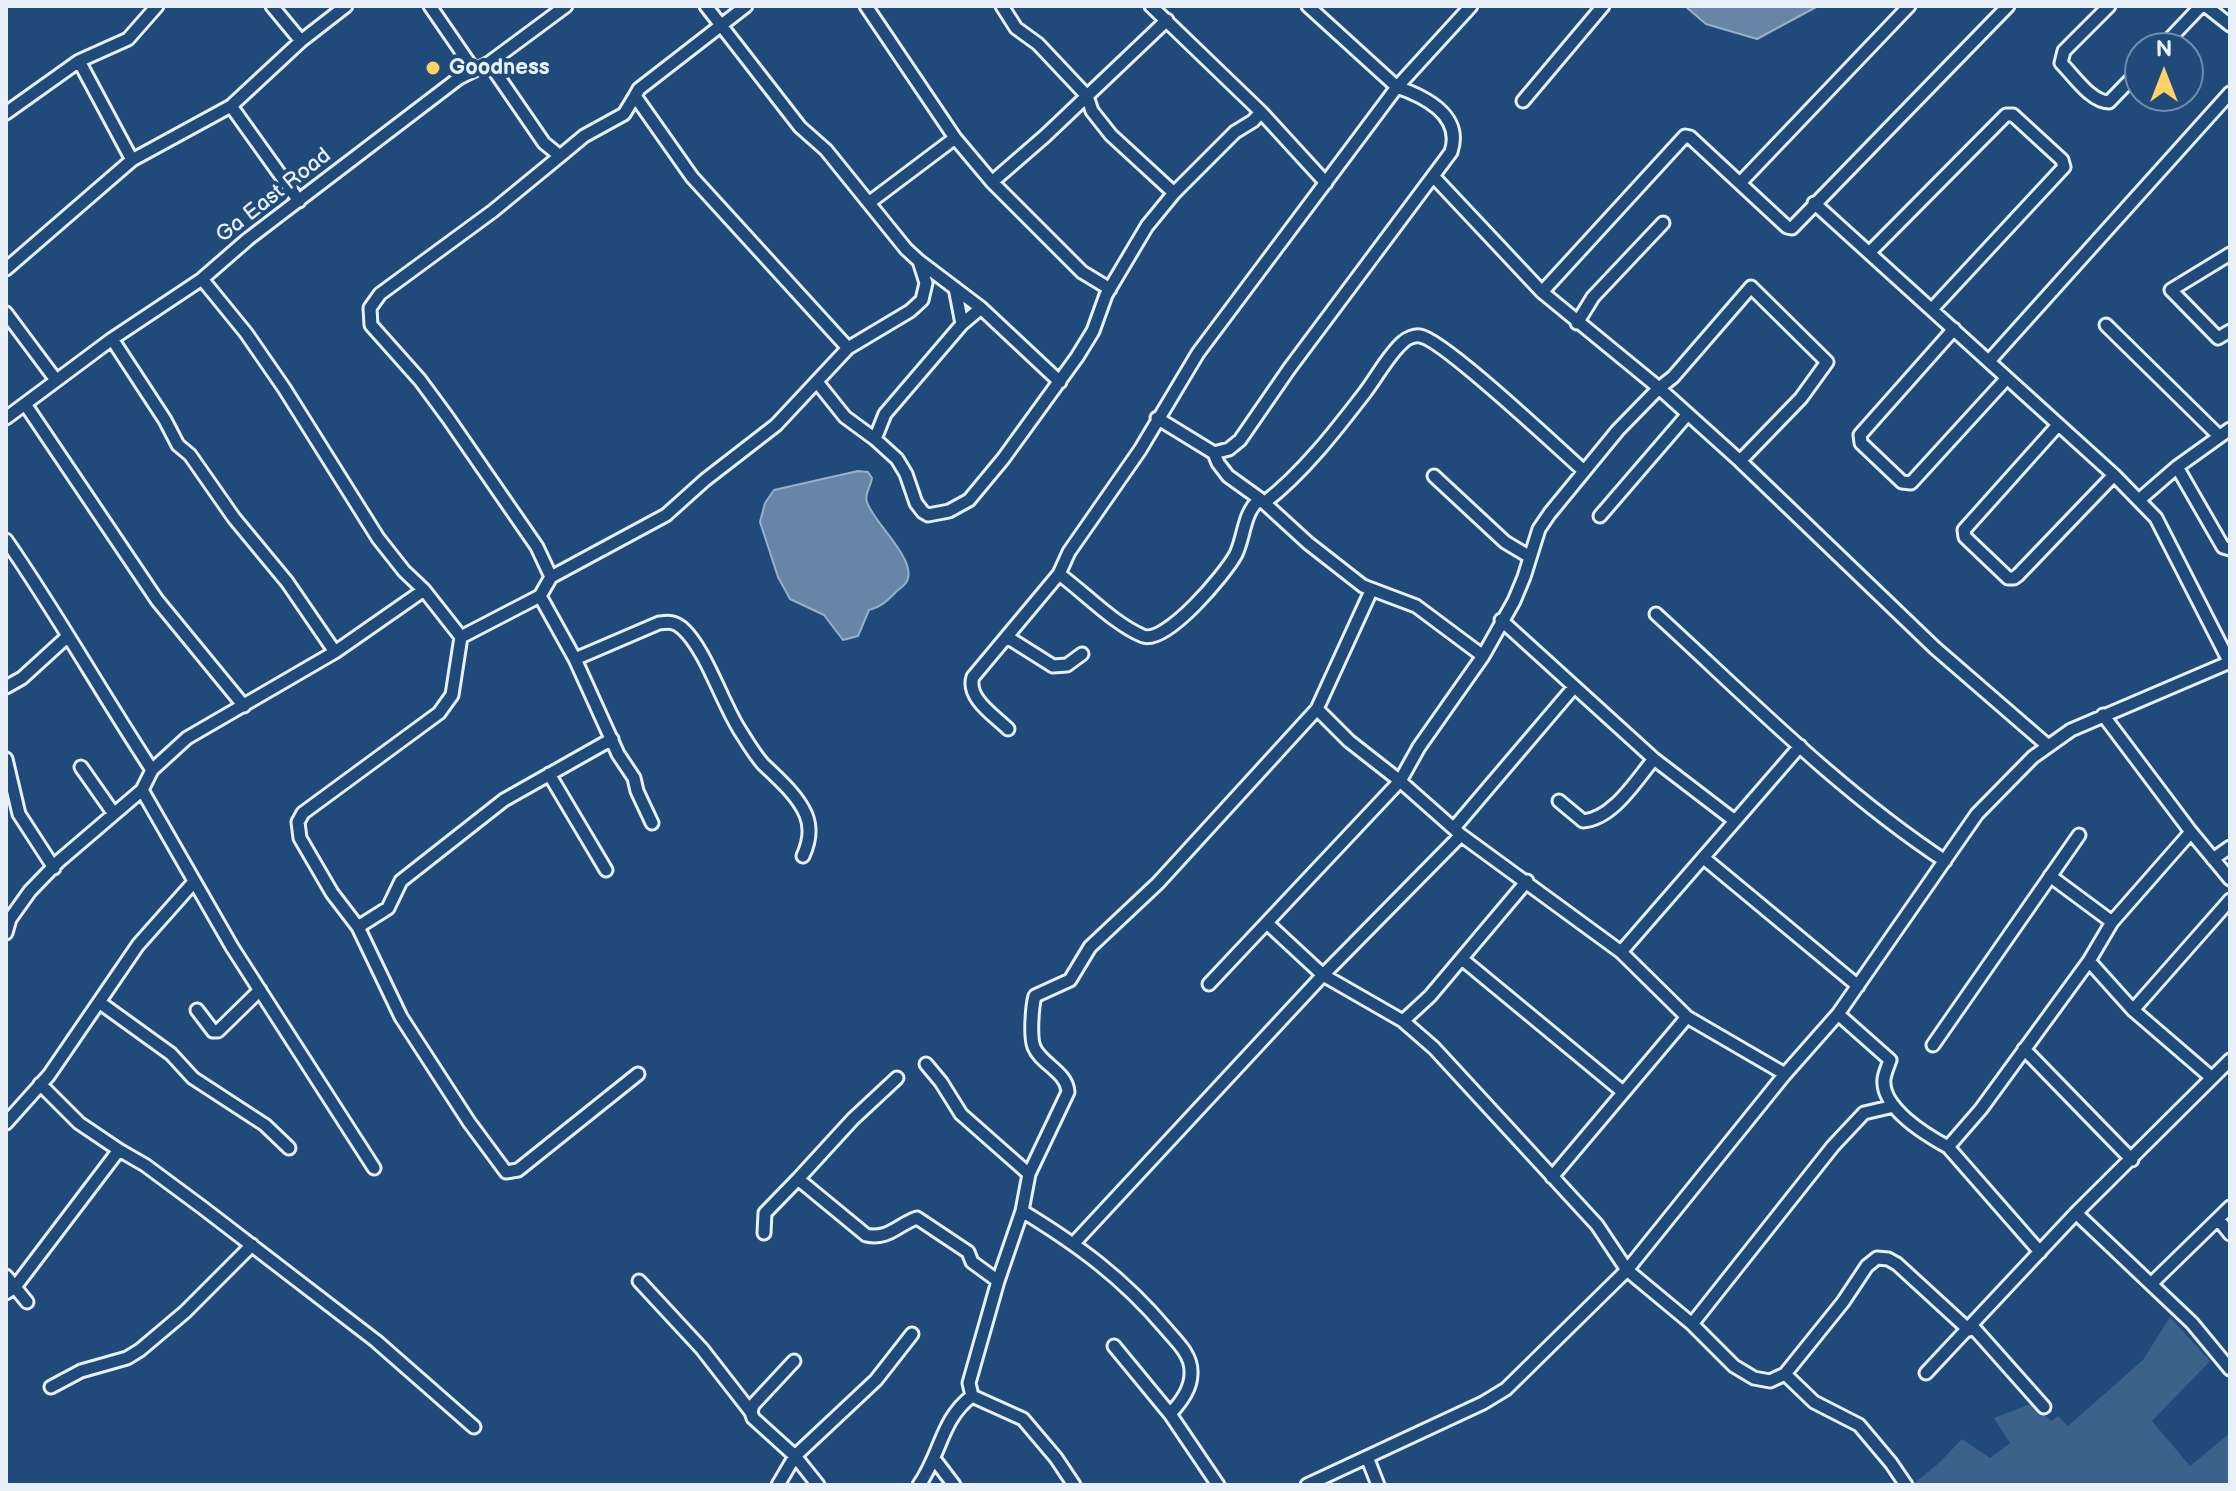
<!DOCTYPE html>
<html>
<head>
<meta charset="utf-8">
<style>
	body { margin:0 }
	#map { position:relative; width:2236px; height:1491px; overflow:hidden; background:#1f4a7a; font-family:"Balsamiq Sans",sans-serif }
	canvas { display:block }
	.frame { position:absolute; inset:0; border:8px solid #e8f1f8; pointer-events:none }
	.north { position:absolute; left:2124px; top:32px; width:80px; height:80px; box-sizing:border-box; background:#1f4a7a; border:2px solid #6f8dac; border-radius:50%; rotate:0deg; font-size:22px; font-weight:700; line-height:32px; text-align:center; color:#e8f1f8 }
	.north::after { content:''; display:block; margin:auto; width:28px; height:36px; background:#ffd166; clip-path:polygon(50% 0,100% 100%,50% 72%,0 100%) }
</style>
</head>
<body>
<div id="map">
<canvas width="2236" height="1491"></canvas>
<div class="frame"></div>
<div class="north">N</div>
</div>
<script>
const ctx = document.querySelector('canvas').getContext('2d');
ctx.lineJoin = 'round';
function fill(path, color) { ctx.fillStyle = color; ctx.fill(path, 'evenodd'); }
function stroke(path, color, width, dash) { ctx.strokeStyle = color; ctx.lineWidth = width; ctx.lineCap = dash ? 'butt' : 'round'; ctx.setLineDash(dash || []); ctx.stroke(path); }
function drawText(font, color, halo, rows, align = 'center') {
  ctx.font = font + ' "Balsamiq Sans",sans-serif'; ctx.lineWidth = 8; ctx.setLineDash([]); ctx.textBaseline = 'middle'; ctx.strokeStyle = halo; ctx.fillStyle = color; for (const [text, x, y, turn = 0] of rows) {
    ctx.save(); ctx.translate(x, y); ctx.rotate((+turn || 0) * Math.PI / 180); ctx.textAlign = isNaN(turn) ? turn : align; if (halo) ctx.strokeText(text, 0, 0); ctx.fillText(text, 0, 0); ctx.restore();
  }
}
fill(new Path2D(`
	M2170,1317L2210,1361L2152,1421L2190,1466L2230,1433V1485H1912L1939,1463L1962,1439L1990,1458L2010,1443L1994,1418L2033,1403L2051,1421L2058,1416L2068,1426L2143,1360Z`), '#3c628c');
const water = new Path2D(`
	M1685,6H1818L1757,39L1706,24Z
	M858,471L868,472L872,478C871,487 864,493 867,502C873,523 922,563 905,584C902,588 898,589 895,593C887,601 881,607 869,610L858,636L843,640L824,615L790,599L778,577L760,522L765,503L774,490Z`);
fill(water, '#6685a7');
stroke(water, '#9ab0c7', 2);
const minor = new Path2D(`
	M272,6L301,41
	M430,6L474,70
	M706,6L800,127L826,150L906,249L919,261L981,308L1060,382
	M866,6L955,138L992,182L1082,272L1110,289
	M1002,6L1016,28L1038,44L1087,96L1092,111L1111,135L1174,193
	M1151,6L1261,112L1326,183
	M2109,6L2064,51L2061,63C2074,76 2091,102 2109,102L2140,70
	M2206,6L2230,25
	M2161,48L2201,6
	M79,61L132,160L231,106L299,201
	M489,63L544,143L560,156L584,136L624,114L635,96L692,177L848,348
	M635,96L639,89L746,6
	M1523,101L1603,6
	M231,106L301,41L346,6
	M6,113L79,61L128,39L157,6
	M1433,176L1542,292L1659,388L1740,461L1935,648L2047,745
	M992,182L1045,136L1167,20
	M1740,183L1909,6
	M870,202L955,138
	M1814,203L2114,475L2156,518L2230,663
	M1870,252L2006,115H2013L2062,160L2064,167L1933,308
	M2230,254L2171,290L2218,338L2230,331
	M6,269L132,160
	M202,279L246,333L284,388L378,538L404,571L424,590L461,637L540,596L551,577L666,515L705,480L776,425L848,348L910,311L922,300L926,283L919,261
	M955,288L962,324
	M1542,292L1685,136L1690,137L1787,227L1792,228L2008,6
	M6,313L56,380
	M1577,323L1593,297L1663,223
	M2106,325L2219,436
	M1954,329L1860,435L1861,443L1902,482L1911,483L2007,378
	M112,339L165,420L178,445L190,455L234,518L287,582L335,652
	M1989,361L2230,93
	M817,382L845,417L875,439L897,459L906,474L916,503L923,512L928,515L949,511L969,500L1003,459L1077,357L1093,331L1106,295L1147,226L1174,193L1235,132L1253,121L1261,112
	M25,404L157,600L244,706
	M6,418L112,339L202,279L248,239L459,78L489,63L566,6
	M1157,418L1214,453L1218,463L1228,476L1260,499L1308,543L1363,586L1416,606L1483,656
	M2058,425L1964,530L1965,537L2008,578H2014L2018,575L2114,475
	M875,439L885,414L962,324L981,308
	M1214,453L1229,449L1240,440L1289,369L1451,152C1463,116 1426,97 1397,87L1471,6
	M2177,467L2223,547L2230,549
	M1434,476L1505,542L1530,557
	M2139,500L2177,467L2230,429
	M1264,503C1303,473 1336,430 1366,391C1378,375 1389,354 1403,342C1407,338 1415,335 1420,336C1443,339 1559,449 1584,471
	M1600,516L1687,415
	M6,540C58,615 102,694 152,770
	M1059,574C1085,593 1114,624 1143,636C1166,645 1226,573 1236,554C1245,535 1243,513 1260,499
	M551,577L537,547L448,418L420,380L371,325L370,308L380,294L493,211L560,156
	M1371,591L1317,709L1349,741L1400,781L1461,835L1621,952L1687,1017L1785,1074
	M540,596L575,659L618,754L634,778L637,791L652,823
	M1656,614C1749,699 1839,791 1945,861
	M1501,620L1654,759L1735,821L1621,952
	M461,637L452,695L439,713L303,813L298,822L300,838L332,893L358,927L401,1017L469,1122L506,1172L518,1170L638,1074
	M1007,637L1053,666L1067,665L1082,654
	M575,659L659,623C668,622 674,621 682,628C705,648 721,700 739,729C746,740 754,754 763,764C778,778 798,796 806,815C812,830 809,843 803,856
	M6,687L22,678L68,636
	M2103,715L2191,832L2230,879
	M1008,729C995,716 966,698 973,677L1059,574L1069,552L1140,450L1198,353L1397,87L1308,6
	M6,759L19,814L54,868
	M81,767L114,814
	M549,774L606,870
	M142,790L232,947L374,1168
	M1559,801L1583,821C1613,819 1636,780 1654,759
	M1735,821L1800,746
	M1454,828L1574,687
	M1705,859L1858,986
	M2213,859L2230,847
	M2050,876L2112,922
	M1268,924L1323,975L1403,1021L1434,1048L1597,1225L1627,1270L1692,1324L1734,1366L1754,1378L1770,1381L1785,1374L1814,1402L1859,1425L1891,1463L1906,1485
	M358,927L388,908L401,881L504,800L612,739
	M6,933L10,919L30,891L59,861L142,790L152,770L187,738L335,652L424,590
	M1462,959L1623,1092
	M2089,961L2133,1010L2212,1078
	M1209,984L1400,781L1419,747L1483,656L1514,601L1524,577L1539,529L1550,513L1618,430L1659,388L1673,377L1751,287L1827,362L1801,398L1740,461
	M99,1002L171,1054L193,1078L265,1125L289,1148
	M197,1010L213,1031H218L260,990
	M2133,1010L2230,900
	M1838,1014L1890,1060C1888,1066 1885,1072 1884,1079C1881,1108 1926,1135 1948,1147
	M1403,1021L1430,996L1527,881
	M1933,1045L2079,835
	M2024,1049L2132,1160
	M926,1064L941,1082L961,1114L1029,1174
	M6,1123L49,1075L138,945L193,883
	M119,1150L145,1165L203,1208L376,1341L474,1427
	M1552,1177L1687,1017
	M798,1179L853,1119L897,1078
	M1022,1211C1078,1245 1123,1278 1166,1329C1176,1341 1191,1354 1191,1371C1192,1388 1181,1402 1170,1414
	M2076,1213L2192,1323L2230,1369
	M2218,1219L2230,1234
	M764,1233L765,1213L798,1179L866,1235C888,1240 897,1225 917,1218L968,1252L972,1262L998,1281
	M1074,1243L1323,975L1461,835
	M2040,1252L1948,1147L1981,1109L2089,961L2112,922L2191,832
	M6,1276L27,1302
	M639,1281L702,1349L751,1412L753,1418L795,1456L818,1485
	M2152,1283L2230,1207
	M6,1293L15,1287L119,1150L79,1123L40,1084
	M1692,1324L1833,1146L1864,1113L1894,1106
	M1972,1326L2044,1407
	M1114,1346L1170,1414L1218,1485
	M1926,1373L2076,1213L2230,1060
	M1785,1374L1843,1302L1867,1266L1877,1258L1888,1259L1897,1264L1969,1330
	M51,1387L81,1371L127,1358L140,1350L185,1312L252,1245
	M751,1412L753,1405L794,1361
	M1367,1457L1378,1485
	M935,1460L954,1485
	M778,1485L795,1456L876,1380L912,1334
	M919,1485C941,1454 941,1419 972,1396
	M1074,1485L1056,1458L1023,1419L972,1396L969,1383L998,1281L1022,1211L1029,1174L1068,1092C1067,1072 1041,1064 1034,1047C1030,1037 1032,1007 1035,996L1070,980L1090,947L1158,883L1317,709
	M1307,1485L1483,1403L1506,1389L1627,1270L1785,1074L1838,1014L1977,814L2033,757L2071,730L2230,662`);
stroke(minor, '#e8f1f8', 17);
stroke(minor, '#1f4a7a', 11);
for (const [x, y, r, color] of [
	[433,68,8,"#ffd166"]
]) { const dot = new Path2D(); dot.arc(x, y, r, 0, 2 * Math.PI); ctx.fillStyle = color; ctx.fill(dot); stroke(dot, '#1f4a7a', 3); }
drawText('bold 22px', '#e8f1f8', '#1f4a7a', [
	["Goodness",449,68]
], 'left');
drawText('22px', '#e8f1f8', '#1f4a7a', [
	["Ga East Road",274,196,-38]
]);
</script>
</body>
</html>
